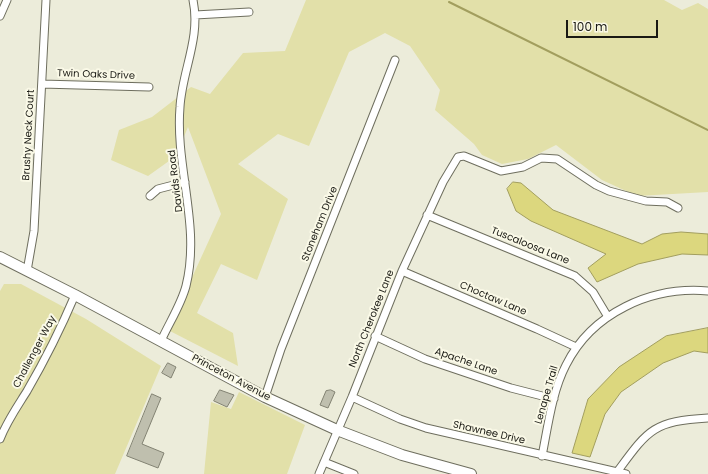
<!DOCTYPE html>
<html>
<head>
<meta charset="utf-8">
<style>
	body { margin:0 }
	#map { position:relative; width:708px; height:474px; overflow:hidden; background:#ececda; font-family:Poppins,sans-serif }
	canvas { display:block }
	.scale { position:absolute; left:566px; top:20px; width:92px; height:18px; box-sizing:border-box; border:2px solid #191913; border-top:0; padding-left:5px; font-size:12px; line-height:14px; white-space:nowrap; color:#191913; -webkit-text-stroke:3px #faf9e7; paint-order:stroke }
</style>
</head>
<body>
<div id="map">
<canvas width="708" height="474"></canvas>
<div class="scale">100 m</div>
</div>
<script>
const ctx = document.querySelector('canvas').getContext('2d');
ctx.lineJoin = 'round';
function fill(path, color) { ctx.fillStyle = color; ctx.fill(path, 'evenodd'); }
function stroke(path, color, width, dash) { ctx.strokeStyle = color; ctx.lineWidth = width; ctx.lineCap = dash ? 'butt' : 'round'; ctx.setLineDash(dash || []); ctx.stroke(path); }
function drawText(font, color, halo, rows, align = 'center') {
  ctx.font = font + ' Poppins,sans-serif'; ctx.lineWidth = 4; ctx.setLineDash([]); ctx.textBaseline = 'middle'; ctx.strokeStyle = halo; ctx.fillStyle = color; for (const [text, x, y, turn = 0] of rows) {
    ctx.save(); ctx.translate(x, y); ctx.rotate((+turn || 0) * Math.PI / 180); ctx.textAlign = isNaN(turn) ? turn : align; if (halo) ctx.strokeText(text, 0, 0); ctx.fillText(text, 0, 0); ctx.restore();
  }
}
fill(new Path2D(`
	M306,0H664L682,10L698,3L708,9V192L637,196L602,180L556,145L528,159L502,164L482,155L474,144L435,110L440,90L410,46L385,33L349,52L309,146L278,134L238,164L288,199L257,280L221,264L197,313L233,333L238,366L168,330L221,214L188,127L176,156L148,176L111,160L119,130L152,117L191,87L210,94L243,53L285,51Z
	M4,284H21L86,319L161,366L115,474H0V291Z
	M239,392L305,425L287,474H204L211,402L231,409Z`), '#e2e0a9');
const water = new Path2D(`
	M513,182L521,183L553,210L642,244L662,234L681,232L708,234V255L682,254L638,264L597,282L588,268L606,254L531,221L516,211L507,189Z
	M708,328V353L694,351L663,363L621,392L605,414L590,457L572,453L588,399L619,367L666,336Z`);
fill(water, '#dcd77e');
stroke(water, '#a29e5e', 1);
stroke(new Path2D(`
	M449,2L708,130`), '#a29e5e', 2);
const building = new Path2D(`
	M168,363L176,367L171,378L162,373Z
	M220,390L234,395L227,407L214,401Z
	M331,390L335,392L328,408L320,405L326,391Z
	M152,394L161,398L142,444L164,453L158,468L127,456Z`);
fill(building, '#bfbfae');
stroke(building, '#828272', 1);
const street = new Path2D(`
	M195,15L249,12
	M0,16L7,0
	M42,84L149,87
	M150,196L158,189L185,182
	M427,215L575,276L593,292L608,317
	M27,271L34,231L46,0
	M402,271L537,329L576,347
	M375,336L425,359L511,388L554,399
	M161,341C169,323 181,305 186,286C201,226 175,167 180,107C182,71 201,38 193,0
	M265,397L281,349L395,60
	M352,397L400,419L426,428L626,474
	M0,439C7,421 17,407 27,391C45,360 61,328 75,295
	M542,456C548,426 552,392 566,365C592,313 651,286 708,291
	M324,462L354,474
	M617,472C648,430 653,421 708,418
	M319,474L352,397L402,271L443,182L458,157L464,156L501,171L523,167L541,158L557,159L596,185L609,191L646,201L667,202L678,208`);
const secondary = new Path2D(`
	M0,257L75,295L265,397L337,430L402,455L471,474`);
stroke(street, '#6e6e5e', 9);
stroke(secondary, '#6e6e5e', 12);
stroke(street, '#fff', 7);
stroke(secondary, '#fff', 10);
drawText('10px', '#191913', '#faf9e7', [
	["Twin Oaks Drive",96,75,2],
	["Brushy Neck Court",29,135,-87],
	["Davids Road",176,181,-97],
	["Stoneham Drive",320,224,-68],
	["Tuscaloosa Lane",530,246,22],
	["Choctaw Lane",493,299,23],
	["North Cherokee Lane",372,319,-68],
	["Challenger Way",35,352,-62],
	["Apache Lane",466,362,19],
	["Princeton Avenue",231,378,28],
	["Lenape Trail",547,395,-74],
	["Shawnee Drive",489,433,13]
]);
</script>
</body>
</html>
